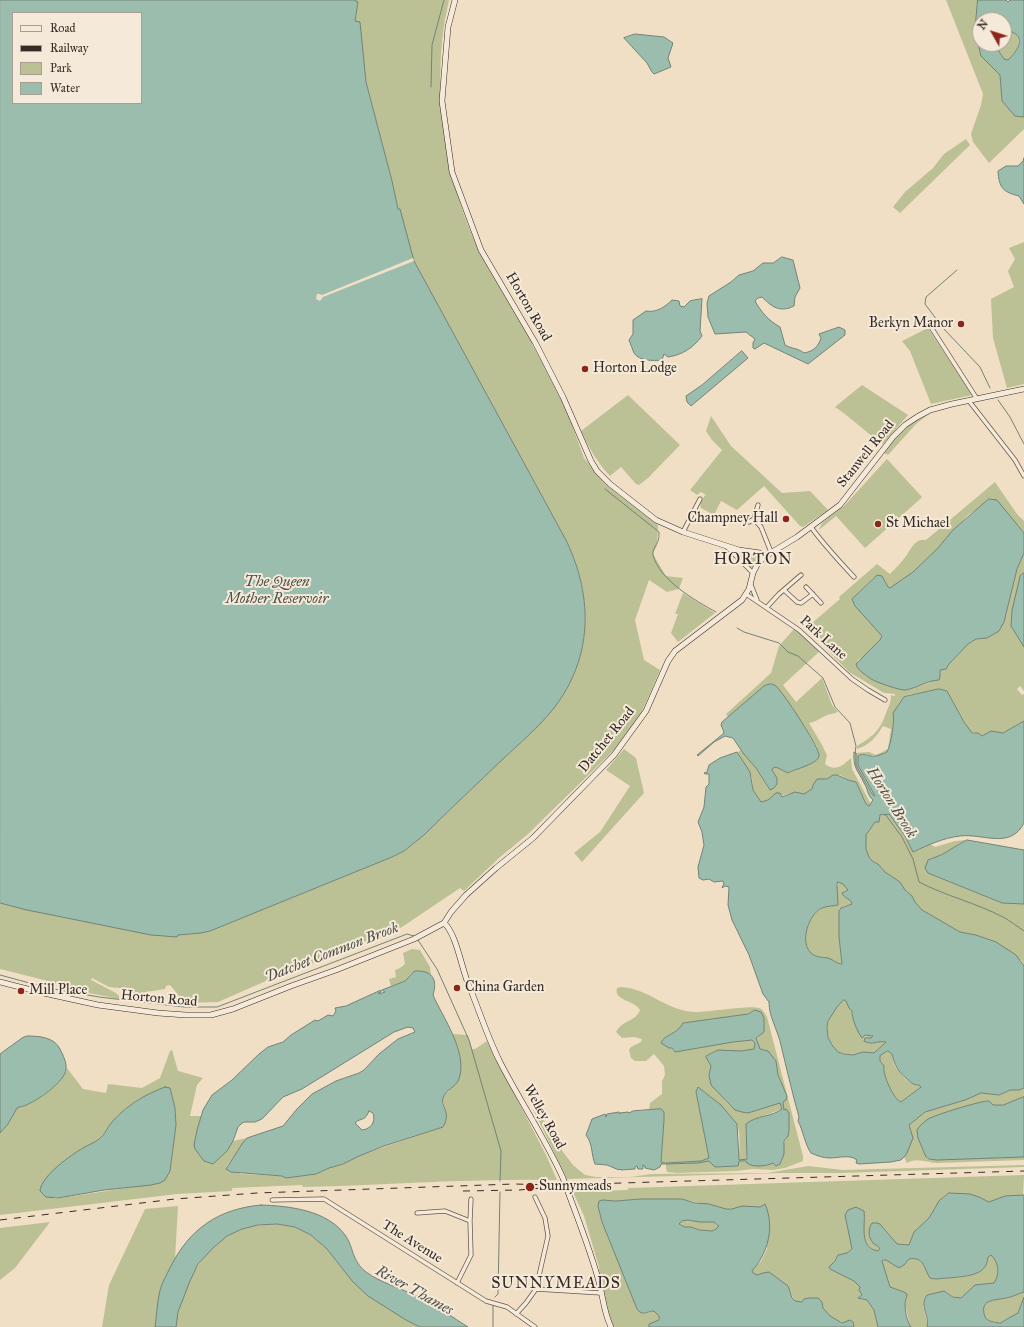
<!DOCTYPE html>
<html>
<head>
<meta charset="utf-8">
<style>
	body { margin:0 }
	#map { position:relative; width:1024px; height:1327px; overflow:hidden; background:#f0dfc5; font-family:"IM FELL Great Primer",serif }
	canvas { display:block }
	.legend { position:absolute; left:12px; top:12px; width:130px; height:92px; box-sizing:border-box; background:#f5ead9; border:1px solid #a99e91; margin:0; padding:5px 7px; list-style:none; font-size:12px; color:#372c25 }
	.legend li { display:flex; align-items:center; gap:8px; height:20px }
	.legend b { width:20px; border:1px solid #a99e91 }
	.north { position:absolute; left:972px; top:12px; width:40px; height:40px; box-sizing:border-box; background:#f5ead9; border:1px solid #a99e91; border-radius:50%; rotate:309deg; font-size:11px; font-weight:700; line-height:16px; text-align:center; color:#372c25 }
	.north::after { content:''; display:block; margin:auto; width:14px; height:18px; background:#8f2418; clip-path:polygon(50% 0,100% 100%,50% 72%,0 100%) }
</style>
</head>
<body>
<div id="map">
<canvas width="1024" height="1327"></canvas>
<ul class="legend">
<li><b style="height:5px;background:#f5ead9"></b>Road</li>
<li><b style="height:5px;background:#372c25"></b>Railway</li>
<li><b style="height:11px;background:#bbc194"></b>Park</li>
<li><b style="height:11px;background:#9bbdae"></b>Water</li>
</ul>
<div class="north">N</div>
</div>
<script>
const ctx = document.querySelector('canvas').getContext('2d');
ctx.lineJoin = 'round';
function fill(path, color) { ctx.fillStyle = color; ctx.fill(path, 'evenodd'); }
function stroke(path, color, width, dash) { ctx.strokeStyle = color; ctx.lineWidth = width; ctx.lineCap = dash ? 'butt' : 'round'; ctx.setLineDash(dash || []); ctx.stroke(path); }
function drawText(font, color, halo, rows, align = 'center') {
  ctx.font = font + ' "IM FELL Great Primer",serif'; ctx.lineWidth = 4; ctx.setLineDash([]); ctx.textBaseline = 'middle'; ctx.strokeStyle = halo; ctx.fillStyle = color; for (const [text, x, y, turn = 0] of rows) {
    ctx.save(); ctx.translate(x, y); ctx.rotate((+turn || 0) * Math.PI / 180); ctx.textAlign = isNaN(turn) ? turn : align; if (halo) ctx.strokeText(text, 0, 0); ctx.fillText(text, 0, 0); ctx.restore();
  }
}
fill(new Path2D(`
	M356,0H449C446,14 443,28 442,42C435,114 450,196 484,260C499,287 516,312 532,338V344L545,367L567,411L584,458L605,484L658,525L657,545L653,554L666,576L683,578L679,589L667,592L649,580L635,620L644,660L660,670L640,716L615,749L528,834L499,858L464,891L460,888L402,927L386,936L275,977L218,1002L185,1003L170,985L166,986L165,989L133,994L130,989L109,987L92,978L91,980L116,993L119,996V999L64,988L48,981L0,969V903C29,910 58,916 86,921C127,930 168,941 210,931L392,857L404,851L424,835C450,809 477,784 503,759C517,746 531,734 544,719C592,668 596,604 567,542L414,261L398,209L392,181L366,82L355,22L358,2H356Z
	M946,0H978L975,30L981,55L1000,75L1002,101L1015,116L1024,117V129L989,163L973,142L971,134L981,105L983,94Z
	M997,16L1007,20C1008,27 1009,31 1016,34C1022,45 1015,53 1008,60L1004,59L994,44H1004V20H990Z
	M966,139L970,145L900,213L893,207L905,192L933,168L944,154Z
	M1024,242V384L1007,388L993,338L991,299L1014,287L1008,271L1015,259L1009,248Z
	M928,328L972,395L931,404L910,351L902,341Z
	M862,385L908,415L883,444C866,433 852,418 835,407Z
	M628,395L680,445L648,478L639,485L636,484L621,467L610,476C597,462 589,448 581,431Z
	M929,413V414L916,424L888,455L884,453C895,435 911,422 929,413Z
	M711,416L731,446L782,493L810,491L828,510L803,527L800,526L764,486L737,510L721,501L714,515L701,508L700,504L705,495L706,496V495L701,492L697,495L690,490L722,450L712,440L706,431Z
	M887,459L922,497L919,500L865,548L836,516L819,530L822,523L844,506Z
	M995,482L1017,514L1024,521V533L1018,525L982,506L968,515L938,548L913,572L907,578L900,581L892,588H889L884,580L874,577L852,599L865,617L881,633L882,638L867,654L857,661L907,690L929,683L940,675L939,670H944L968,644L976,639L987,638L999,631L1004,622L1017,569L1024,553V573L1022,574L1013,630L1018,636L1024,647V691L1020,686L1017,689L1022,695L1024,694V721L1003,733L989,732L982,736L978,733L970,732L947,691C938,688 929,691 920,693C915,694 908,694 905,697C888,710 897,736 887,752C877,758 870,754 860,754L866,780L876,796H874L856,765V753L869,752L876,755L888,749L891,729L883,726C876,737 870,745 857,749V746C872,737 880,731 886,713C889,705 891,703 891,695L895,696V694L884,693L849,672L811,633L816,628L812,623L840,599L839,597L877,564L890,574C894,570 899,565 903,560C910,553 913,538 926,540Z
	M737,553L756,556L757,561L753,567L750,568L737,555Z
	M683,593L715,613L678,642L671,633L678,614H675Z
	M795,628L820,651L783,685L796,702L822,678L832,705L838,712C833,714 829,714 825,716C819,719 815,722 809,723L821,743L827,755L825,764C836,772 842,766 851,758L852,769L871,804L869,806L866,804L856,782L848,780L840,775H833L827,779H817L813,785L812,789L804,794C800,794 798,792 794,793C785,793 785,797 775,795L768,800L761,802L753,790L752,778L738,752L741,750L756,768L768,788L772,789C781,784 777,777 772,770L773,768L776,767L788,773L808,765L817,747L807,730L776,686H764L728,717L726,714L771,673L779,646Z
	M624,749L636,758L644,793L582,862L574,853L600,832L630,786L606,770Z
	M880,814H889L905,836L914,852L930,844L935,847L955,841L967,840L941,855L930,859L926,870L928,873L1001,903L1024,904V966L1022,961L988,939L976,935L960,932L922,910L915,902L912,896L905,890L900,882L885,872L878,864L872,861L869,857L866,849V835L875,822L879,821Z
	M839,882L843,884L848,890L844,891V897L850,899L852,904L844,906L839,910V937L842,964C838,964 835,961 831,960C821,956 813,959 807,948C801,937 811,915 821,909C825,906 831,906 836,906C837,899 836,886 839,882Z
	M412,949L420,950L430,967L431,975L430,974H411L405,981L391,986L389,979L396,977L395,970L400,968L405,964L403,953Z
	M621,987C648,988 668,1012 696,1012C709,1012 751,1005 759,1008C764,1010 765,1014 767,1017L803,1156V1161L785,1168L773,1170L752,1169L737,1171L677,1173L667,1172L665,1163H661L664,1120L659,1110H649L650,1103L662,1094V1081L665,1075L664,1066L654,1054L646,1061H635L631,1058L629,1050L631,1047L641,1042L642,1039L634,1037L622,1038L616,1032C623,1019 636,1022 640,1010C635,1000 613,1001 617,988ZM752,1011L759,1037L756,1038L760,1049L766,1050L776,1061L778,1075L787,1096L783,1102L788,1136C782,1144 784,1154 780,1164L739,1161L738,1166L715,1167L709,1161L681,1164L666,1163L701,1161L709,1158L696,1092L698,1088C709,1094 731,1113 737,1125C741,1133 739,1151 739,1160H746L747,1138L746,1126L750,1121L782,1109L780,1103C770,1105 761,1110 750,1112C729,1116 718,1089 709,1075L711,1066L706,1057V1056L715,1051H741L754,1049L755,1043L752,1040L733,1042L675,1052L671,1048L667,1036L680,1029L683,1023L748,1014Z
	M844,1000L846,1001C847,1005 851,1008 852,1012C855,1022 858,1026 864,1036H873L871,1038H868V1043C875,1044 880,1040 886,1042L874,1053C864,1052 853,1056 843,1053C838,1052 834,1049 832,1044C822,1028 830,1011 844,1000Z
	M452,1034L468,1035L472,1049H475L487,1041L546,1155L557,1180C473,1178 388,1185 303,1187L302,1185L232,1188V1191L177,1194L0,1215V1133L8,1124L17,1108C20,1106 23,1107 26,1105C41,1099 62,1084 67,1068L83,1089L106,1093L108,1084L142,1088L160,1078L170,1051L172,1050L178,1071L203,1078L197,1085L190,1116H202L195,1138L227,1151L233,1141L247,1138L226,1167L241,1174L282,1176L287,1178L316,1174L329,1168L343,1164L358,1156L443,1127C444,1122 445,1116 445,1110C445,1101 437,1099 449,1091L460,1057ZM165,1087L170,1088L175,1108L176,1125L170,1171L159,1183L54,1199L97,1140C104,1135 107,1127 113,1121C130,1102 142,1097 165,1087Z
	M888,1051L892,1054C893,1057 893,1061 894,1064C898,1073 910,1085 919,1085L921,1087L901,1102C894,1100 882,1074 884,1067L880,1061V1056Z
	M1024,1088V1097L1003,1105H993L989,1101C980,1101 972,1106 962,1108C947,1112 933,1117 920,1126L918,1138L926,1157L927,1159H949L1024,1157V1160C995,1161 966,1162 937,1163C927,1163 918,1157 907,1163L904,1157L912,1136L909,1125L925,1112L965,1100L981,1093L999,1095L1010,1090H1019Z
	M533,1109L546,1123L563,1152L573,1165L585,1175L596,1177H631L651,1174L767,1173L808,1166L843,1170L1024,1165V1167L840,1173H782L567,1179Z
	M1024,1175L1023,1196H1005L989,1202L979,1197L965,1194H949L945,1195L934,1209L929,1218L914,1232L909,1245L897,1244L884,1228L869,1235C873,1244 878,1244 880,1249L878,1251C862,1249 863,1228 865,1216L846,1215L847,1227L853,1247L847,1253L838,1255C836,1260 831,1264 830,1269L854,1281L860,1287L862,1295L859,1297L860,1299L867,1300L874,1310L878,1327H854L853,1322C844,1323 838,1322 830,1317C827,1314 826,1310 822,1308C814,1303 804,1302 795,1301C792,1297 792,1294 789,1290C787,1285 784,1284 780,1281C771,1276 769,1270 757,1275L753,1273L752,1271L761,1261L767,1249L764,1204L760,1207L726,1209L682,1199H641L615,1201L603,1200L599,1201L598,1206L602,1222L637,1309L644,1314L654,1311L659,1316L658,1321L649,1324V1327H611L601,1293L599,1267L584,1216L573,1192L627,1190L629,1188Z
	M178,1206L175,1259L161,1286L155,1327H102L109,1285L145,1209Z
	M687,1219L700,1222H714L719,1226L716,1229L711,1231L699,1230L691,1227H685L679,1223L682,1221Z
	M50,1222L15,1268L0,1280V1228Z
	M277,1224L295,1227L311,1235L327,1249L341,1267L406,1320L420,1327H176C180,1288 203,1244 241,1229C253,1225 265,1225 277,1224Z
	M991,1255C999,1263 1000,1274 994,1283C979,1284 971,1289 961,1298C952,1298 950,1292 942,1291L923,1306L927,1322V1327H911L910,1326L905,1304L907,1297L904,1292L890,1287L882,1261L886,1260L894,1265L901,1267L909,1259C920,1256 922,1263 926,1270C927,1274 932,1277 935,1279C953,1277 987,1280 988,1257Z
	M1024,1292V1297L1018,1313L1007,1319L1001,1323L987,1320L985,1319L982,1309C987,1298 999,1300 1008,1298C1014,1297 1019,1293 1024,1292Z`), '#bbc194');
const water = new Path2D(`
	M0,0H356V2H358L355,21L360,22L366,82L392,181L398,209H400L414,261L567,542C593,598 593,657 554,708C539,727 520,743 503,759C477,784 450,809 424,835L404,851L392,857L210,931L201,933L178,935L177,937L151,935L27,910L0,903ZM13,13H141V103H13Z
	M978,0H1006L1008,2L1010,0H1024V117L1015,116L1002,101L1000,75L981,56L975,30ZM997,16L1007,20L1009,30C1011,32 1015,33 1017,35C1024,44 1013,55 1008,60L1004,59L994,44H980V20H990Z
	M635,34L664,37L673,43L668,58L671,67L654,74L652,72L647,63L624,38Z
	M1024,158V204L1019,196C1003,192 999,188 998,171L1006,166H1018L1023,161Z
	M782,257L793,260L800,288L795,297L794,306C780,313 772,307 762,297L758,298L755,301C761,312 769,321 780,327L785,345C792,349 798,348 804,353C814,351 818,347 821,338L819,334L839,327L845,330V335L808,364L764,343L755,349L753,348V343L755,339L746,332L715,334L708,317L707,303L709,296L731,282L739,275L753,271L763,263H773Z
	M702,299L700,331L702,336C693,348 682,355 668,357L664,354L662,360C653,361 639,361 634,353C632,349 631,344 629,340L633,334V320L646,311C656,313 665,307 672,300L679,301L680,306L684,307L690,301Z
	M742,351L748,358L691,406L687,402L686,396L702,385Z
	M989,499L997,500L1024,533V553L1017,569L1004,622L999,631L987,638L976,639L968,644L949,664L946,669L940,670V676L939,680C929,680 916,688 906,690C901,691 876,682 871,679C866,675 857,670 856,664L880,640L882,636L855,606L852,599L877,575L882,576L888,587L890,588L913,572L938,548L953,530Z
	M1024,573V647L1011,626L1012,610L1019,581L1020,576Z
	M770,684C772,684 773,684 776,686C782,691 821,749 819,756C818,764 795,769 788,773L776,767L773,768L772,770L777,778V784L774,788L770,790L756,768L743,753L733,738L725,736L714,742L698,756L697,755L723,734L724,732L721,725L722,722L764,686Z
	M939,689L947,691L964,722L972,733H978L982,736L991,731L1003,733L1024,721V823C1010,850 983,833 960,836C943,838 928,845 913,852L905,836L889,814L884,815L882,814L880,815L879,822H875L866,835V849L869,857L872,861L878,864L885,872L900,882L905,890L912,896L915,902L922,910L960,932L976,935L996,942L1016,955L1024,966V1088L1019,1090H1010L999,1095L981,1093L965,1100L925,1112L909,1125L913,1138L907,1153L904,1157L901,1160L891,1162L859,1164L856,1163L857,1160C849,1154 839,1158 830,1158C824,1158 817,1156 811,1153C805,1145 803,1130 798,1121L799,1117C792,1092 786,1066 780,1041C776,1027 769,1016 769,1002L763,994L749,955L732,920L728,905L729,887L725,886L722,888L724,883L723,881L714,882L709,879L703,880L699,878L698,867L704,845L702,832L698,822L704,807L706,787L709,784V774H705L704,773L707,772L709,765L720,758L737,752L750,772L753,790L761,802L768,800L776,793H780L782,797L795,792L804,794L812,789L813,785L817,779H827L833,775H837L848,780L856,782L866,804L869,806L873,800C867,795 868,789 864,783C858,770 853,769 854,752L856,753V765L872,794L875,796L858,765V756C863,753 865,755 871,756C875,757 883,754 887,752C891,745 895,720 893,713L904,697ZM838,882L843,884L848,890L842,893C844,899 851,898 852,904L841,908L839,911V937L842,964C837,964 834,960 828,958C822,957 817,958 811,953C799,942 809,914 822,908C827,906 833,906 838,905L837,885ZM844,1000L846,1001L849,1008L852,1011C852,1019 857,1031 862,1038L865,1035L873,1036L871,1038H865L864,1041C872,1046 878,1040 886,1042L874,1053L863,1052L853,1055L844,1054L838,1052L832,1045L828,1037L827,1027L828,1021L837,1007ZM888,1051L892,1054C895,1065 897,1071 906,1078C911,1082 912,1085 919,1085L921,1087L901,1102C894,1100 882,1074 884,1066L880,1061V1056Z
	M967,840L1024,850V904L1002,903L928,873L925,868L928,860L941,855Z
	M415,971C432,970 438,979 433,995C443,1018 468,1052 459,1079C456,1087 445,1090 443,1098C440,1106 452,1112 443,1127L384,1146L359,1156L343,1164L329,1168L316,1174L286,1178L282,1176L231,1172L226,1169L242,1144L247,1138L283,1126L297,1109L312,1094L336,1081L359,1073L364,1070L379,1054L389,1046L398,1039L415,1032L413,1028L408,1027L394,1032L302,1089L283,1097L262,1119L255,1122H244L241,1124L238,1127L233,1141L227,1151L213,1164L204,1161L195,1149L194,1145L197,1130L203,1110L212,1095L232,1080L259,1054L268,1047L283,1042L291,1035L315,1020L318,1021L328,1015L333,1016L336,1011L335,1008L346,1006L381,990V992L378,993L379,994L385,992L382,990L405,981ZM369,1111L373,1113C376,1122 371,1129 362,1130L355,1123C361,1117 365,1122 369,1111Z
	M755,1010L761,1012L764,1018V1032L756,1038L760,1049L768,1051L776,1061L778,1075L787,1096L786,1100L783,1102L784,1110L786,1109L789,1113V1130L788,1136L784,1141V1154L780,1164L776,1166L773,1163C767,1166 753,1168 747,1163L746,1161H739L738,1166L715,1167L709,1161L698,1163L666,1164V1163L701,1161L709,1158L696,1092L698,1087L721,1105L737,1124L739,1160L747,1159L746,1124C757,1115 772,1117 782,1109L780,1103L748,1113L742,1112L735,1110L711,1085L709,1075L711,1066L706,1057V1056L718,1050L741,1051L754,1049L755,1043L752,1040L733,1042L675,1052L672,1048H669L661,1043C664,1034 677,1035 683,1023L748,1014Z
	M27,1036C39,1036 54,1037 60,1049C63,1055 67,1063 66,1069C65,1082 37,1101 26,1105C23,1107 20,1106 17,1108L8,1124L0,1133V1054L22,1038Z
	M165,1087L170,1088L175,1108L176,1125L170,1171L165,1180L160,1183L151,1185L104,1190L58,1198L46,1197L40,1191C41,1176 71,1155 83,1148C88,1145 94,1143 99,1139C105,1135 107,1127 112,1122C127,1105 144,1095 165,1087Z
	M1024,1097V1157L937,1160L929,1159L926,1157L918,1138L917,1130C919,1126 924,1122 928,1119C935,1115 983,1100 989,1101L993,1105H1003Z
	M661,1109L664,1112V1120L661,1162L665,1163V1164H661L660,1167L654,1170L645,1168V1166L643,1165V1169H638L637,1166L635,1167V1169L621,1170L620,1169L619,1170L607,1165L595,1164C591,1154 593,1144 586,1135L592,1119L605,1114L606,1117L607,1114L619,1112L620,1114V1113L628,1112L629,1113L633,1111Z
	M949,1193L970,1194L979,1197L989,1202L1005,1196L1024,1195V1292C1019,1293 1015,1296 1010,1297C998,1301 978,1297 985,1317C986,1321 997,1323 1001,1323L1007,1319L1018,1313L1024,1297V1327H927C930,1315 919,1307 927,1295L944,1291L953,1297L961,1298L975,1285L994,1283C1000,1274 999,1263 991,1255L988,1257C987,1277 964,1276 949,1278C942,1278 936,1280 930,1278C924,1269 924,1256 909,1259L904,1265L899,1268L886,1260H883L882,1261L890,1287L904,1292L907,1294C907,1298 905,1300 905,1304C905,1312 907,1321 911,1327H878L874,1310L867,1300L858,1298L862,1295L859,1290L860,1287L854,1281L830,1269L829,1267L835,1261L838,1255L847,1253L852,1249L845,1215L848,1210L856,1207L864,1211C866,1223 858,1248 878,1251L880,1249C878,1245 876,1246 873,1243C868,1237 868,1229 872,1223H877L880,1224L897,1244L909,1245L914,1232L929,1218L939,1201Z
	M641,1199H682L695,1203L709,1204L726,1209H732L742,1206L760,1207L765,1204C775,1227 768,1253 752,1271L753,1273L757,1275L763,1273L769,1272L788,1286L792,1298L795,1301L802,1302L804,1299L809,1298H818L822,1302L823,1308L830,1316L842,1323L850,1320L853,1322L854,1327H649V1324L659,1320V1316L654,1311C647,1311 643,1317 637,1309L602,1222L598,1206L599,1201L603,1200L615,1201ZM688,1220L700,1222H714L719,1226L716,1229L712,1231L699,1230L691,1227H685L679,1224L682,1221Z
	M261,1205C289,1206 327,1210 345,1235C354,1247 351,1260 366,1272C379,1282 405,1290 421,1298C437,1306 452,1317 468,1327H420L406,1320L368,1296L353,1282L327,1249L311,1235L295,1227L277,1224L258,1225L242,1229L227,1236L213,1248L198,1264L190,1281L178,1312L176,1327H155C157,1314 157,1300 161,1287C163,1281 167,1274 170,1268C189,1229 218,1209 261,1205Z`);
fill(water, '#9bbdae');
stroke(water, '#738377', 1);
fill(new Path2D(`
	M413,258L414,261L323,297L320,301L316,299L317,294H319L322,295Z`), '#f0dfc5');
stroke(new Path2D(`
	M431,87L432,45L444,0
	M957,270L926,297L925,304L943,328L980,367L990,388
	M998,400L1010,417L1024,444
	M605,489L659,532C659,535 659,538 658,541C656,546 652,550 653,555C659,580 696,601 716,612
	M737,628L744,632L779,643L788,652L798,656L823,678L835,707L850,723L856,746L855,753
	M885,814L902,837L913,859L919,882C946,896 976,903 1003,917C1010,921 1017,926 1024,931
	M418,940L437,969L469,1040L501,1151L500,1181
	M0,975L48,988L99,997L184,1007H217L407,934L414,936
	M495,1297L498,1294L500,1192
	M493,1305V1327`), '#738377', 1);
const street = new Path2D(`
	M929,324L977,399
	M969,401L1015,460L1024,476
	M754,519L758,505
	M749,522L754,519L761,527L771,552
	M811,527C824,545 839,561 854,577
	M683,532L700,499
	M727,547L753,573
	M751,585L757,600
	M806,587L821,603
	M784,590L797,602L801,603L813,594
	M746,594L799,630L852,679L868,690L885,700
	M767,607L779,594L801,575
	M272,1200L324,1199L486,1301L507,1307L535,1327
	M417,1213L445,1211L470,1221
	M457,1283L471,1255L470,1221L471,1199
	M536,1289L601,1293
	M516,1314L526,1303L536,1289L548,1236L545,1218L535,1197`);
const secondary = new Path2D(`
	M455,0L448,27L442,101L452,172L481,250L536,344L563,397L591,461L597,471L610,484L656,520L683,532L739,550L760,553L764,557
	M444,923L451,912L466,895L496,868L533,838L614,755L646,711L668,661L675,651L742,600L749,589L753,573L757,565L764,557L797,537L840,505L893,437L905,425L917,417L930,410L952,404L1024,389
	M444,923C457,934 462,972 470,988C480,1013 488,1038 500,1062C520,1101 545,1138 563,1178
	M0,982L39,992L98,1005L158,1013L186,1015H211L233,1009L291,986L336,970L414,939L444,923
	M568,1192C579,1222 591,1252 599,1282C603,1297 604,1313 611,1327`);
stroke(street, '#65594d', 5);
stroke(secondary, '#372c25', 6);
stroke(street, '#f5ead9', 3.5);
stroke(secondary, '#f5ead9', 5);
stroke(new Path2D(`
	M463,1191L519,1190L542,1188
	M0,1220L175,1199L257,1193L514,1184L555,1185L1024,1171`), '#372c25', 1, [7, 7]);
const secondaryBridge = new Path2D(`
	M563,1178L568,1192`);
stroke(secondaryBridge, '#372c25', 6, []);
stroke(secondaryBridge, '#f5ead9', 5);
for (const [x, y, r, color] of [
	[961,324,4,"#8f2418"],
	[585,369,4,"#8f2418"],
	[786,519,4,"#8f2418"],
	[878,524,4,"#8f2418"],
	[457,988,4,"#8f2418"],
	[21,991,4,"#8f2418"],
	[530,1187,5,"#8f2418"]
]) { const dot = new Path2D(); dot.arc(x, y, r, 0, 2 * Math.PI); ctx.fillStyle = color; ctx.fill(dot); stroke(dot, '#f5ead9', 1.5); }
drawText('14px', '#372c25', '#f5ead9', [
	["Horton Road",528,307,60],
	["Stanwell Road",866,454,-51],
	["Park Lane",823,638,42],
	["Datchet Road",607,740,-51],
	["Horton Road",159,999,5],
	["Welley Road",544,1117,61],
	["The Avenue",412,1242,32]
]);
drawText('14px', '#372c25', '#f5ead9', [
	["Berkyn Manor",953,324,"right"],
	["Horton Lodge",593,369],
	["Champney Hall",778,519,"right"],
	["St Michael",886,524],
	["China Garden",465,988],
	["Mill Place",29,991],
	["Sunnymeads",539,1187]
], 'left');
drawText('italic 15px', '#505047', '#f5ead9', [
	["The Queen",277,582],
	["Mother Reservoir",277,599],
	["Horton Brook",891,803,58],
	["Datchet Common Brook",332,953,-21],
	["River Thames",414,1291,29]
]);
ctx.letterSpacing = '1px';
drawText('16px', '#372c25', '#f5ead9', [
	["HORTON",753,560],
	["SUNNYMEADS",556,1284]
]);
ctx.letterSpacing = '0px';
</script>
</body>
</html>
